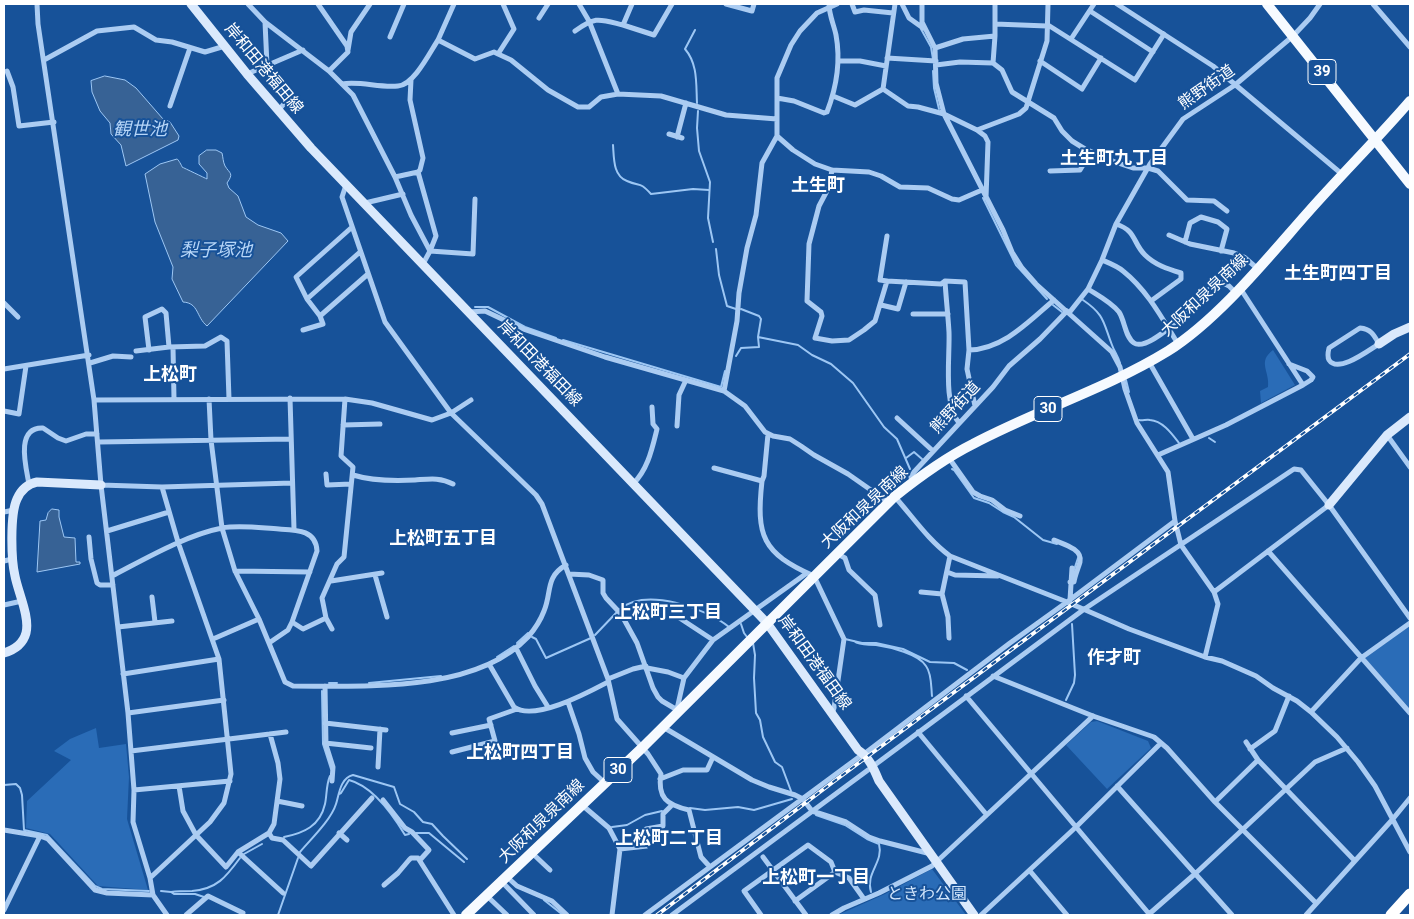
<!DOCTYPE html>
<html>
<head>
<meta charset="utf-8">
<style>
	body { margin:0 }
	#map { position:relative; width:1414px; height:919px; overflow:hidden; background:#175299; font-family:Roboto,sans-serif }
	canvas { display:block }
	.frame { position:absolute; inset:0; border:5px solid #fff; pointer-events:none }
</style>
</head>
<body>
<div id="map">
<canvas width="1414" height="919"></canvas>
<div class="frame"></div>
</div>
<script>
const ctx = document.querySelector('canvas').getContext('2d');
ctx.lineJoin = 'round';
function fill(path, color) { ctx.fillStyle = color; ctx.fill(path, 'evenodd'); }
function stroke(path, color, width, dash) { ctx.strokeStyle = color; ctx.lineWidth = width; ctx.lineCap = dash ? 'butt' : 'round'; ctx.setLineDash(dash || []); ctx.stroke(path); }
function drawText(font, color, halo, rows, align = 'center') {
  ctx.font = font + ' Roboto,"Noto Sans JP",sans-serif'; ctx.lineWidth = 4; ctx.setLineDash([]); ctx.textBaseline = 'middle'; ctx.strokeStyle = halo; ctx.fillStyle = color; for (const [text, x, y, turn = 0] of rows) {
    ctx.save(); ctx.translate(x, y); ctx.rotate((+turn || 0) * Math.PI / 180); ctx.textAlign = isNaN(turn) ? turn : align; if (halo) ctx.strokeText(text, 0, 0); ctx.fillText(text, 0, 0); ctx.restore();
  }
}
fill(new Path2D(`
	M1273,350L1295,385L1261,403L1260,391L1268,387C1270,371 1257,362 1273,350Z
	M1410,626V709L1365,658Z
	M1097,721L1148,741L1151,748L1107,789L1066,745L1091,722Z
	M96,728L99,748L126,744L129,777L127,819L148,890L98,886L50,834L26,828L27,801L71,760L54,751L70,739Z
	M932,869L966,915H838L885,894Z`), '#2a6cb7');
const water = new Path2D(`
	M105,76L125,80L136,88L163,119L170,122L179,136L178,140L126,166L121,145L111,134L110,123L100,111L92,92L91,81Z
	M207,150H216L222,153C223,157 223,162 225,166C230,174 234,173 227,183L229,188L238,196L246,217L258,225L281,233L288,241L207,326C196,317 199,303 183,302L172,279L173,267L155,222L145,174L160,164L177,159C178,159 182,166 182,167C184,168 205,178 207,179V173L199,164V156Z
	M52,509L59,510V517L64,537L75,538L76,562H80V564L37,572L40,521L46,520L48,513Z`);
fill(water, '#376295');
stroke(water, '#9dc7f4', 1);
stroke(new Path2D(`
	M921,29L931,47L933,59
	M695,30L685,49C698,64 696,84 697,103
	M933,71L934,88L939,109
	M698,111L697,128L699,151L710,182L708,218L713,242
	M613,145C614,158 613,176 627,181C641,187 639,181 651,194L693,189L709,190
	M983,198L1016,265L1047,299
	M716,249L719,275L727,306L736,309
	M1083,300C1105,315 1103,322 1112,345C1114,351 1118,356 1120,363
	M1053,305L1062,312
	M475,307H488L525,327L556,338
	M741,309L759,316L761,319L758,337L798,345L812,355L831,364L853,383L884,427L897,439L910,469
	M563,340L721,387L725,371
	M736,356L741,348L759,347L758,337
	M1126,380L1129,392
	M1139,420C1142,421 1147,419 1150,420C1163,421 1172,434 1179,443
	M1209,438L1215,442
	M906,458L914,452L922,459
	M952,469L954,470L974,498L989,503L1003,512L1014,517L1043,540L1057,544
	M1074,570L1078,558
	M620,609C646,587 706,608 729,627
	M741,624L744,633L747,637
	M595,635L617,612
	M532,637L536,639L546,658L591,638
	M845,639L862,643H876L903,649L930,662L954,663L967,670
	M854,641C860,646 868,644 876,645C890,647 919,654 926,666C932,674 931,687 932,696
	M517,643L528,633
	M753,643L755,655L754,678L756,713L760,720L763,737L775,762L782,767L791,791
	M497,657L514,646
	M329,683H337
	M369,683L441,676
	M322,691L323,744L331,769
	M1066,700L1074,683L1075,675L1072,624
	M4,785L16,784L20,788L22,795L24,830L47,835L95,886L102,889L149,891
	M339,794L341,793L349,780C372,786 393,815 405,835L409,834
	M690,808L705,810L738,807L754,810L792,799
	M816,815L845,825L867,839L879,844C884,862 865,873 871,892
	M612,827L627,825L645,815L662,811
	M416,833H429L464,862
	M284,837C304,833 320,826 325,804C327,795 326,785 330,776
	M300,852C311,839 331,820 336,804C339,795 340,778 353,775L394,787L400,804L414,812L423,822L432,824L443,836L467,859
	M244,854L262,844
	M161,891L171,892L174,894H195L204,897
	M171,892C178,891 185,891 192,891C217,889 226,877 240,858
	M544,900L563,915
	M278,915L298,858`), '#9dc7f4', 2);
stroke(new Path2D(`
	M37,4L38,24L94,400L101,485L128,713L134,790L133,822L150,878L153,895L167,915
	M248,4L265,22L329,71L353,95L395,177L411,215L430,251L423,264
	M318,4L347,46L348,52L329,71
	M579,4L589,21L618,94
	M726,4L752,11L754,4
	M837,4L817,13L800,31L791,45L777,78V136L793,150L815,164L832,170L869,172L881,176L900,187L928,188L952,199L959,200L982,190
	M852,4L855,12L864,10L893,13
	M902,4L909,18L923,28
	M922,4V22L935,48L936,83L944,114L1003,230L1012,252L1022,268L1036,284L1112,352L1120,367L1125,389L1137,423L1168,472L1175,521L1181,545L1214,592L1218,604L1205,657
	M1117,4L1213,66L1343,175
	M1373,4L1410,47
	M1090,11L1153,52
	M539,18L548,4
	M265,22L267,65L287,100L278,111
	M995,24L1047,26
	M623,25L654,35L672,4
	M1048,25L1135,80L1164,34
	M575,31C596,16 599,19 623,25L632,4
	M390,37L404,4
	M1071,39L1094,4
	M438,40L454,4
	M935,48L963,39L995,36
	M348,50L351,32L370,4
	M498,54L514,29L503,4
	M887,58L936,61
	M44,60L97,31L134,27L156,40L172,42L205,52L225,46
	M838,61H860L886,66
	M1040,61L1082,89L1101,58
	M993,63L995,36V4
	M936,65L960,62L993,63L1002,70L1012,92L1054,118L1062,131L1072,141L1085,149L1115,162L1133,168H1148L1158,171L1187,200L1214,201L1227,211
	M7,71L13,87L19,126L54,122
	M247,74L303,50
	M342,84C361,81 379,88 398,86C414,85 430,52 438,40L475,59L494,52L498,54L511,60L548,90L578,107H589L601,97L618,94L661,96L726,115L777,119
	M883,89L895,4
	M833,96L855,105L883,89L908,106L918,107L944,114L977,130L1019,114L1026,108L1047,41L1048,4
	M777,98L794,101L824,113L827,112C837,86 841,62 836,35C834,25 829,15 829,4
	M170,106L190,48
	M977,130L985,136L988,142L986,198
	M669,134L682,138
	M677,137L686,103
	M832,170L829,187L819,206L809,244L807,301L821,312L822,316L815,338L832,341L849,340L864,330L875,321L887,281L941,284L945,281L965,282L969,350
	M1050,171L1080,170L1091,152
	M418,172L436,236L430,251L473,254L475,199
	M395,177L418,172L420,170L423,158L410,100L411,80
	M346,185L342,197L385,322L451,413L536,495L542,504L608,679L617,719L648,754L661,774C657,798 667,805 689,810L701,857L710,867
	M365,203L403,194
	M1116,224C1137,231 1132,242 1145,255C1155,265 1168,269 1181,273V279L1151,301
	M351,228L296,277L307,299L320,316L368,274
	M1169,235L1190,244L1234,253L1244,257L1258,269
	M1185,242L1190,223L1201,217L1218,222L1227,229L1221,251
	M1102,260C1109,263 1117,266 1123,271C1147,290 1162,318 1178,344
	M887,281L880,280L887,236
	M945,281C946,298 948,315 949,332C950,356 943,404 959,423
	M1240,288L1303,385L1311,380L1313,377L1307,371L1289,364
	M1088,289C1099,296 1111,302 1119,312C1125,321 1125,337 1134,343C1150,354 1208,293 1217,280L1229,286L1235,292
	M307,299L360,252
	M4,303L18,317
	M881,305L898,309L906,282
	M469,312L485,311L523,329L605,357L724,391L745,406L765,432L773,436L790,439L801,446L814,455L848,474L888,502
	M1069,313L1088,289L1102,260L1116,224L1150,164L1183,119L1235,85L1293,36L1310,18L1320,4
	M913,314H948
	M1360,328C1371,329 1374,335 1379,344C1369,350 1338,374 1329,360C1327,356 1328,352 1329,348Z
	M303,330L323,324L320,316
	M173,347L174,399
	M149,350L145,317L162,309L166,313L169,347
	M136,351L169,347L205,346L221,337L227,341L229,399
	M1149,362L1193,439
	M90,363L113,356L131,357
	M4,369L89,355
	M724,391L737,321L739,293L747,248L756,215L762,163L777,136
	M290,398L294,529
	M209,399L211,440L222,528L235,571L259,619L285,682L293,686C365,686 475,693 528,637C534,630 541,619 544,611C552,592 545,577 566,565
	M94,400L345,399L372,403L432,420L451,413L471,400
	M975,406L967,369L969,350C1004,349 1029,321 1054,300
	M4,411L19,414L26,366
	M897,418L933,451
	M343,425L380,424
	M677,426L679,395L686,380
	M1387,435L1410,467
	M99,442L291,439
	M1158,455L1226,425L1303,385
	M949,458L973,492L980,496L992,500L1005,510L1020,516
	M714,468L762,481L764,476L768,434
	M326,474L327,485L351,484
	M353,475C372,481 395,481 415,480C429,479 440,477 453,484
	M762,481C756,536 762,553 814,576L844,639L834,708L832,714
	M912,482L911,477L914,472L993,387L1009,366L1040,339L1067,311
	M29,484C26,467 15,427 43,428L58,438L66,441L86,434H97
	M633,484C648,469 652,449 657,429L653,424L652,407
	M101,485L162,487L292,483
	M895,497C913,517 928,540 950,556L1067,602L1129,629L1205,657L1222,661L1256,676L1273,688L1297,701L1311,712L1337,737L1358,762L1375,786L1410,852
	M4,512L14,510
	M107,531L169,512
	M89,537L91,559L97,583L100,585H113
	M1054,540C1063,544 1083,549 1080,562C1078,569 1075,575 1074,582H1070
	M1268,551L1410,713
	M836,553L845,558L849,570L875,595L880,625
	M4,561L12,559
	M235,571L310,572
	M947,572L955,575L998,576
	M569,574L589,575L603,580V593L606,598L621,614L637,643L653,688L658,697L662,701L679,711
	M375,575L387,617
	M112,576C145,559 186,535 222,528C240,525 261,528 279,529C297,530 316,530 317,551L292,622L288,630L269,643
	M331,581L382,573
	M921,592L942,594
	M1214,592L1329,505
	M152,597L155,622
	M1070,600L1072,568
	M4,605L22,601
	M678,617L713,640
	M292,622L303,629L326,618
	M118,627L172,621
	M332,629L326,618L322,598L337,564L344,557L353,467L341,456L345,399
	M949,638L948,617L942,594L950,556
	M213,639L259,619
	M516,648L535,686L548,707
	M489,664L514,707C534,722 589,692 608,682
	M647,668L668,672L684,678
	M123,674L219,659
	M993,676L1093,716L1154,737L1167,748L1215,802L1316,903
	M608,679L633,669L646,666
	M325,686L326,745L333,767L332,781
	M966,696L1150,915
	M568,702L579,734L585,758L593,772L605,783
	M677,709L684,678L713,640L807,573
	M1311,712L1361,658L1410,623
	M128,713L224,700
	M325,723L386,730
	M663,727L752,780L769,787L795,795L803,799L812,811L846,822L869,837L880,841L931,854
	M918,732L986,814
	M452,733L491,725
	M1246,742L1258,760L1355,861
	M325,743L371,748
	M1250,749L1275,731L1289,696
	M131,751L286,732
	M452,752L495,741L489,719L517,709
	M864,754L1010,643L1067,602L1175,521
	M378,767L380,729
	M872,767L1083,610L1294,469L1301,470L1329,505L1410,618
	M660,779L683,770H707L713,757
	M179,786L183,811L196,835L226,867L238,852L269,833L274,824L280,779L278,763L270,734
	M1117,786L1232,915
	M134,790L230,781
	M383,800L405,828L412,832L429,850L420,860
	M277,801L302,806
	M1215,802L1258,760
	M582,805L609,828L620,849L612,915
	M4,830L40,836L48,839L95,890L107,893L153,895
	M269,833L272,838L283,840L311,866L372,798
	M339,833L347,840
	M620,849L647,846L646,829L663,826V814L671,806
	M238,852L283,893
	M532,853L550,870
	M763,857L806,915
	M1030,871L1067,915
	M507,877L517,886L552,901L567,915
	M150,878L210,822L224,803L231,774L219,659L178,542L162,487
	M502,882L534,915
	M384,885L398,873L409,860L411,858H418L454,915
	M487,896L507,915
	M795,901L835,872
	M4,910L40,836
	M186,915L208,896L243,913
	M645,915L859,757
	M672,915L868,770
	M761,915L744,891L808,845L831,862L835,872L849,878L864,899
	M832,915L844,908L879,893L932,866L1093,716
	M981,915L1076,827L1161,743
	M1148,915L1196,873L1315,762L1347,748
	M1306,915L1392,820L1410,798`), '#abccf2', 5);
stroke(new Path2D(`
	M191,4L247,74L311,148L767,623L858,750C869,757 874,769 879,781L974,915
	M1379,344L1394,334L1410,327
	M1329,505L1387,435L1410,417
	M4,653C14,650 23,644 26,633C30,617 18,592 15,576C11,559 10,514 17,499C21,490 27,484 37,482L101,485`), '#dae9fc', 9);
stroke(new Path2D(`
	M1267,4L1410,184
	M466,915L642,748L894,497C919,477 945,458 973,444C1037,410 1106,389 1168,351C1220,318 1269,256 1310,210C1343,173 1378,138 1410,101`), '#f6faff', 10);
stroke(new Path2D(`
	M1391,915L1410,894`), '#fff', 11);
const rail = new Path2D(`
	M657,915L833,782L1410,354`);
stroke(rail, '#fff', 4);
stroke(rail, '#175299', 2, [5.5]);
for (const [x, y, w] of [
	[1322,72,28],
	[1048,409,28],
	[618,770,28]
]) { const box = new Path2D(); box.roundRect(x - w / 2, y - 12.5, w, 25, 4); ctx.fillStyle = '#175299'; ctx.fill(box); stroke(box, '#fff', 1); }
drawText('bold 15px', '#fff', null, [
	["39",1322,72],
	["30",1048,409],
	["30",618,770]
]);
drawText('16px', '#fff', '#175299', [
	["岸和田港福田線",263,69,50],
	["熊野街道",1207,88,-35],
	["大阪和泉泉南線",1205,296,-43],
	["岸和田港福田線",539,364,46],
	["熊野街道",956,408,-47],
	["大阪和泉泉南線",865,508,-43],
	["岸和田港福田線",814,663,54],
	["大阪和泉泉南線",542,822,-44]
]);
drawText('16px', '#d2e6fc', '#175299', [
	["ときわ公園",927,895]
]);
drawText('italic 18px', '#b7d6f8', '#175299', [
	["観世池",140,130],
	["梨子塚池",216,251]
]);
drawText('bold 18px', '#fff', '#175299', [
	["土生町九丁目",1114,159],
	["土生町",818,186],
	["土生町四丁目",1338,274],
	["上松町",170,375],
	["上松町五丁目",443,539],
	["上松町三丁目",668,613],
	["作才町",1114,658],
	["上松町四丁目",520,753],
	["上松町二丁目",669,839],
	["上松町一丁目",816,878]
]);
</script>
</body>
</html>
